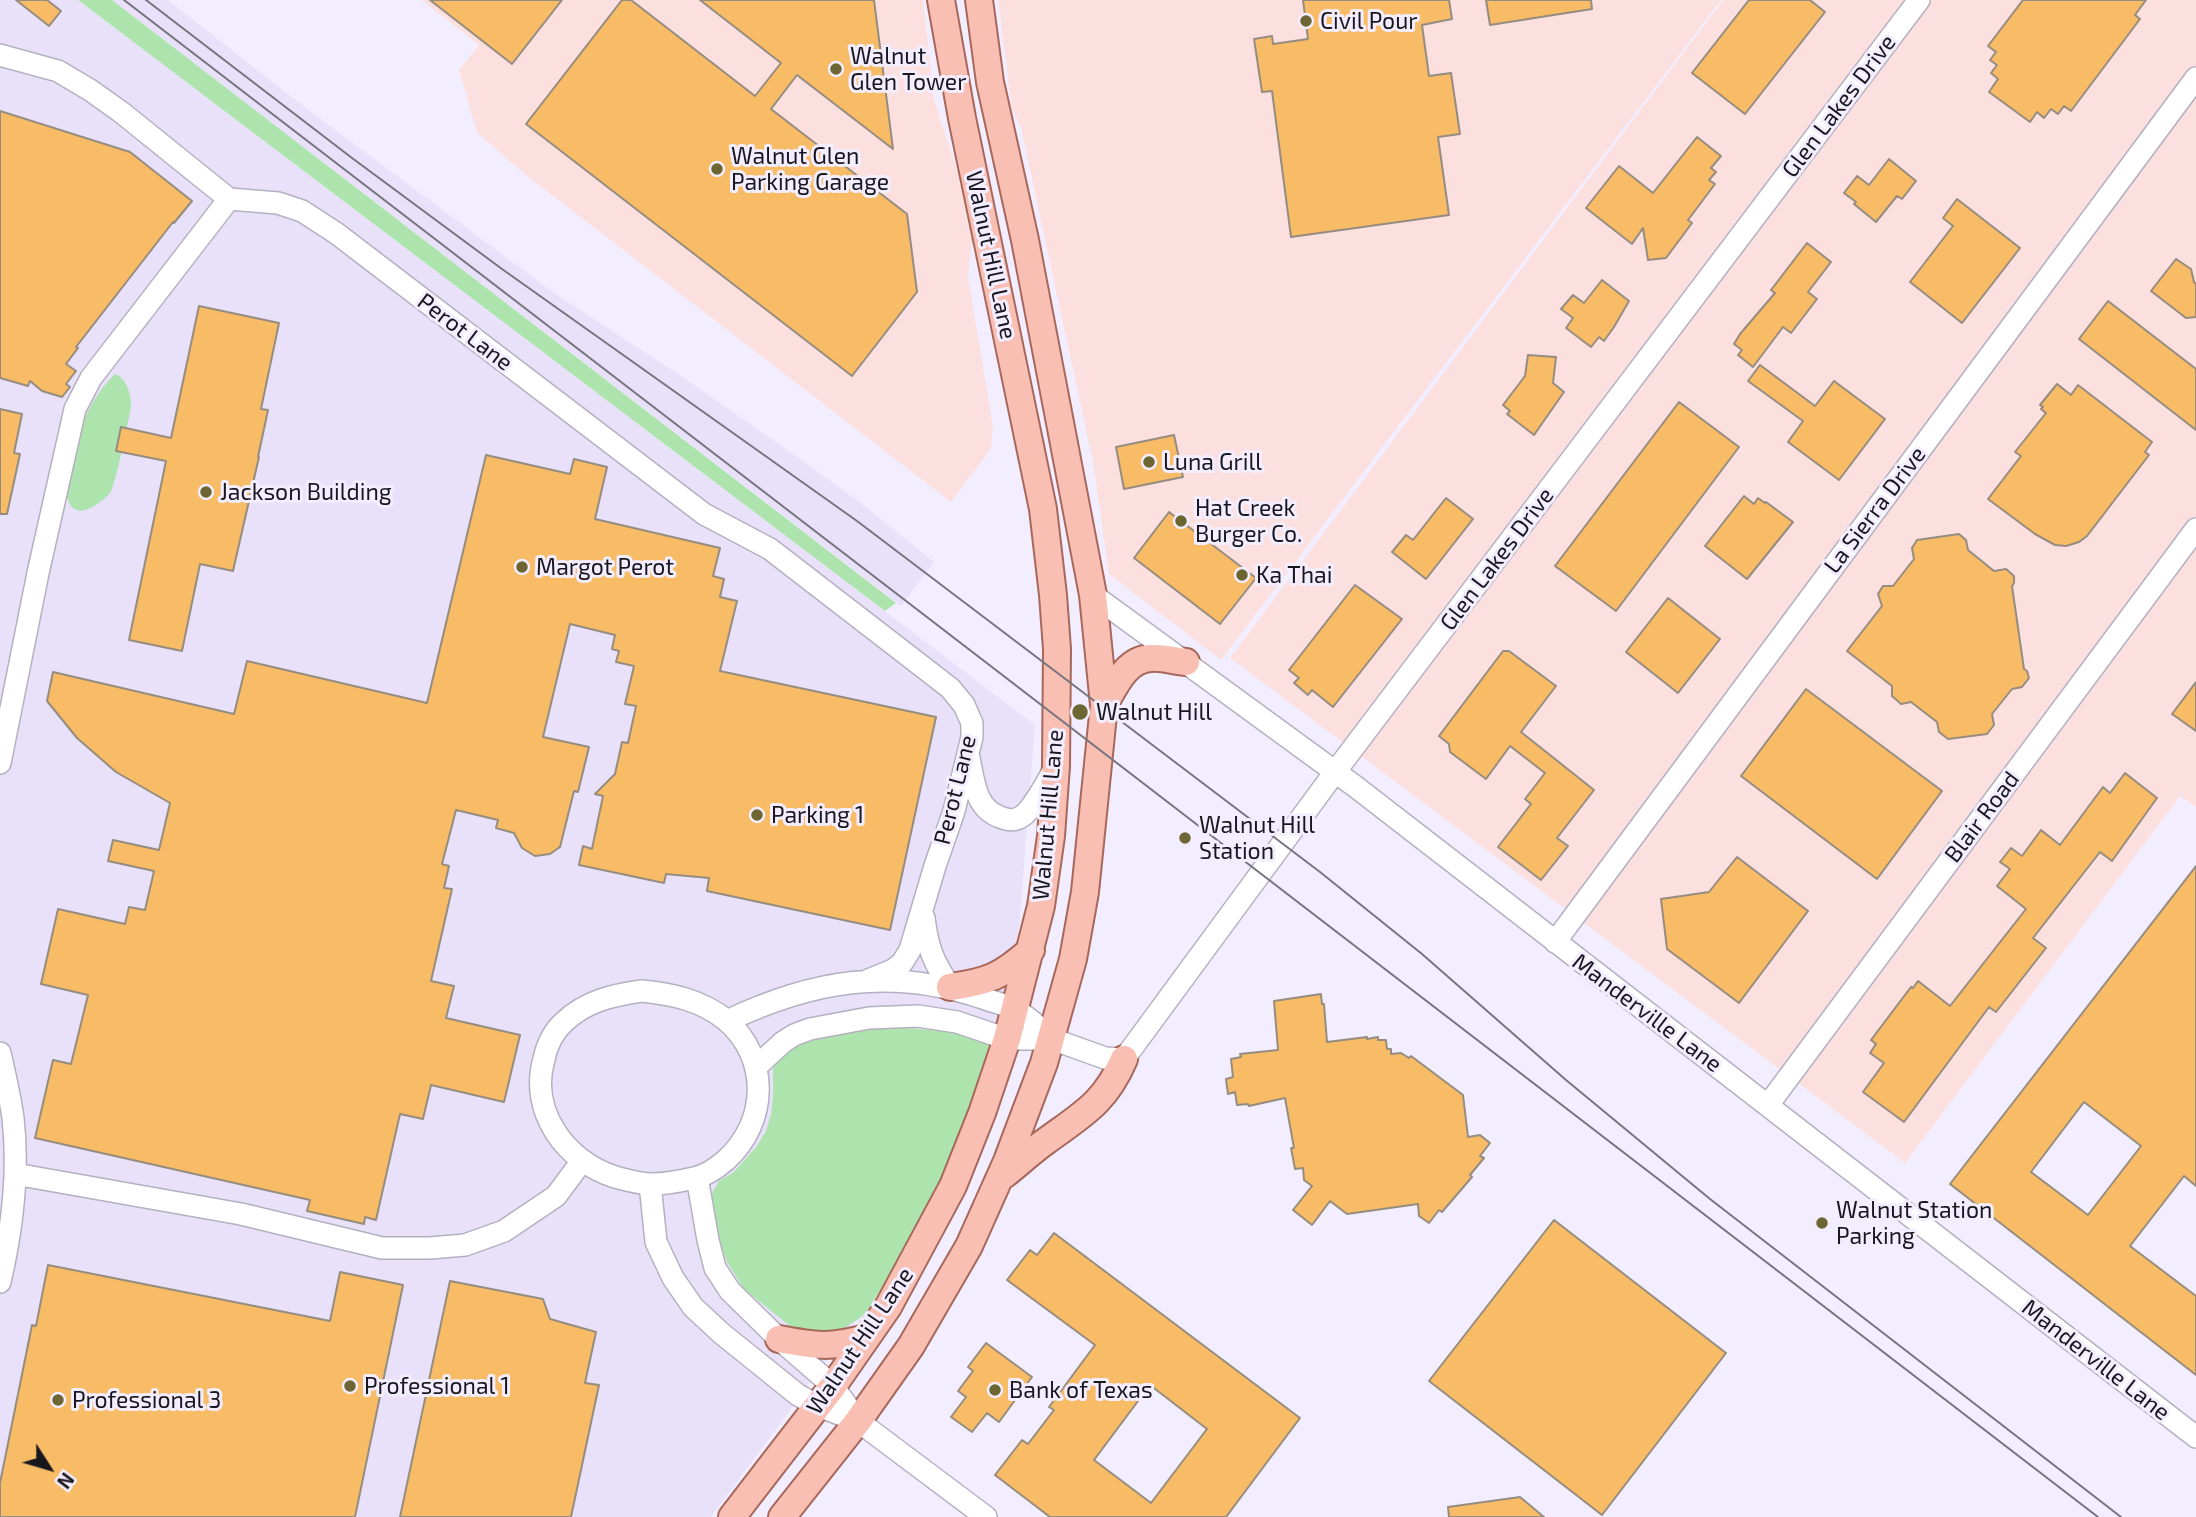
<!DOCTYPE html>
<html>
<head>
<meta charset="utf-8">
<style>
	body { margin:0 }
	#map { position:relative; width:2196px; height:1517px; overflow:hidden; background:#f3eeff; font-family:"Exo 2",sans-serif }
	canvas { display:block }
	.north { position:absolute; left:14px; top:1433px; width:70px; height:70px; -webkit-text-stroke:5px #f3eeff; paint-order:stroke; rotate:127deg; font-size:19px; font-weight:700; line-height:28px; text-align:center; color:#19171d }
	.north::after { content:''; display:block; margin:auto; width:24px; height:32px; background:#19171d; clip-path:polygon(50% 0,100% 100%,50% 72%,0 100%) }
</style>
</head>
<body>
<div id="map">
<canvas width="2196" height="1517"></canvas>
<div class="north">N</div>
</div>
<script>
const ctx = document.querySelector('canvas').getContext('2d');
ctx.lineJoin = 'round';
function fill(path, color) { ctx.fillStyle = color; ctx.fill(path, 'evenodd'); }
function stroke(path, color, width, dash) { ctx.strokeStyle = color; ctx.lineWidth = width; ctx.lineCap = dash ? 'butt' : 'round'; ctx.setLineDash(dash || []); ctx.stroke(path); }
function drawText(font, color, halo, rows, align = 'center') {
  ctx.font = font + ' "Exo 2",sans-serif'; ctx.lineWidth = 6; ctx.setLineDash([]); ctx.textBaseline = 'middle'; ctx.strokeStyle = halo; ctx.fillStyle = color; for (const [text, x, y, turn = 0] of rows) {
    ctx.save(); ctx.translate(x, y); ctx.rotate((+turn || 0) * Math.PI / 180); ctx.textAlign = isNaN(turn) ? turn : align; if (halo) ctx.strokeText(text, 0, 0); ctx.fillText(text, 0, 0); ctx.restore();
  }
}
fill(new Path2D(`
	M422,0H923L934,100L974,222L968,277L993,426L991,449L951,502L531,179L477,133L459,70L479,45Z
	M998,0H1721L1221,660L1109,574L1093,462L1021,128L1012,108Z
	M1723,0H2196V807L2180,796L1905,1163L1230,658Z`), '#fbe0df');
fill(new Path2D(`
	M0,0H78L1035,725L1019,929L988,1061L862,1313L711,1517H0Z
	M112,0H168L294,99L551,291L684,378L800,459L862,504L934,562L901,606Z`), '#e8e1f9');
fill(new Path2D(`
	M78,0H112L896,603L885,611Z
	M115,374C126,378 131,393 131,405C130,415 115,488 110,493C101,503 76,523 68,500C64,490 70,469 72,458C80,426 91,397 115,374Z
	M907,1028L956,1032L996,1044L934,1195L907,1247L867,1311L860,1318L836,1333L796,1331L744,1289L727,1262L710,1215L712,1193L719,1181L734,1172L757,1146L766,1131L771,1114L773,1097V1069L775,1064L791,1048L824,1037L872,1029Z`), '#ade4ad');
const building = new Path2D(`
	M16,0H47L61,11L49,26Z
	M430,0H562L512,64Z
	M622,0H631L755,96L781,63L700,0H874L893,149L797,75L771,109L907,214L917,292L852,376L526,124Z
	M1303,0H1449L1452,19L1422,25L1429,76L1451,73L1460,134L1438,137L1449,215L1291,237L1272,91L1262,92L1254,39L1272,36L1273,44L1308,39Z
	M1486,0H1591L1592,9L1490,25Z
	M1749,0H1810L1825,12L1745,114L1692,73Z
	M2023,0H2146L2135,15L2140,19L2071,111L2064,106L2058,114L2051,109L2044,118L2037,112L2030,122L1989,92L1998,79L1991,73L1997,65L1990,60L1996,52L1988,46Z
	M0,111L130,152L192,201L174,223L173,222L76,347L78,348L66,364L76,371L66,384L70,387L62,397L42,391L30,381L28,386L0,378Z
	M1697,137L1721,156L1711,168L1716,172L1709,180L1715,184L1688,220L1692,223L1666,258L1648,260L1643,228L1632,244L1586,208L1619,166L1653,193Z
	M1889,159L1916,181L1902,199L1897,196L1876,222L1854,204L1856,202L1844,193L1857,176L1869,185Z
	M1957,199L2020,248L1962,323L1910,282L1953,226L1943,218Z
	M1807,243L1831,262L1808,292L1817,299L1791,333L1783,327L1753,367L1738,355L1742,350L1734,344L1740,334L1775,293L1771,290Z
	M2176,259L2191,269L2194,282L2196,284V317L2186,318L2151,291Z
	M1602,280L1629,301L1614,327L1604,341L1599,337L1591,347L1566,328L1573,318L1561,309L1573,295L1584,303Z
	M2108,301L2196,369V430L2079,339Z
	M199,306L279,323L261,409L268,410L258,457H259L233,571L200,564L182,651L129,640L166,461L116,451L121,427L171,438Z
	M1528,355L1556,357L1553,383L1564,392L1534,435L1507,414L1510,411L1503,405L1525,376Z
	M1760,365L1815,406L1834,381L1885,419L1839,480L1788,442L1803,421L1748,381Z
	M2057,384L2071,395L2078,385L2152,442L2145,452L2149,455L2087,536L2079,542L2066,546L2055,545L2035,534L1988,499L2021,456L2015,452L2046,413L2041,409L2043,407L2040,405Z
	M1679,402L1739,447L1616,611L1555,566Z
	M0,409L22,414L14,453L20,454L7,514H0Z
	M1174,435L1183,477L1124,489L1116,447Z
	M486,455L570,474L574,459L607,467L595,519L720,548L713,576L724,579L720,597L737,601L720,671L936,717L890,930L707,891L709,878L666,874L664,883L579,865L583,846L592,849L603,796L595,794L615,774L622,742L628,743L636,706L625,704L634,666L616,662L619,651L612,649L615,635L570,624L543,737L589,747L578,792L574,791L560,847L550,854L535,856L522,848L514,833L496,828L498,820L456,810L442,864L449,866L444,888L452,889L431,981L454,986L446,1018L520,1035L504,1102L431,1085L423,1119L400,1114L376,1220L365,1217L364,1224L307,1211L310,1200L35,1138L53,1060L71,1064L88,995L41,984L58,909L125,924L129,907L145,910L154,871L108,861L113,840L159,850L170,803L116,772L77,738L47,701L53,672L234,714L247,661L427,703Z
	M1744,496L1754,504L1758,498L1765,503L1766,502L1793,522L1747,579L1705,546Z
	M1446,498L1473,519L1426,579L1392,552L1406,535L1413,540Z
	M1169,512L1256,578L1220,624L1134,558Z
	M1959,534L1966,540L1968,550L1994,571L2006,569L2014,576V583L2012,586L2024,669L2027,671L2029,678L2022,687L2012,689L1992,714L1994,725L1987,734L1948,739L1939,732L1937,722L1911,702L1901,704L1892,696V686L1847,651L1882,606L1878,594L1883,586H1893L1914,559L1912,548L1917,540Z
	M1355,585L1402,619L1333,707L1312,690L1308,695L1294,683L1299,678L1289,670Z
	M1668,598L1720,639L1678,693L1626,652Z
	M1503,651H1509L1556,686L1521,732L1594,790L1557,838L1568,846L1541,880L1498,847L1531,804L1525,799L1545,773L1510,746L1486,779L1450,752L1449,744L1439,736Z
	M2196,682V731L2172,714Z
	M1806,689L1942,791L1877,879L1741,776Z
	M2125,773L2157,798L2112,861L2100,852L2033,938L2046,948L1996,1012L1989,1007L1904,1122L1863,1092L1884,1063L1870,1053L1876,1044L1871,1040L1911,987L1913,988L1918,981L1950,1006L2026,909L1997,886L2010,869L2000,862L2011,848L2022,856L2041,830L2060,845L2103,787L2110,793Z
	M1737,857L1808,911L1739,1003L1667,949L1661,899L1709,892Z
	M2196,866V1186L2184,1176L2130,1246L2196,1296V1375L1950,1184ZM2084,1102L2141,1146L2088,1215L2031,1172Z
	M1321,994L1322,1004H1324L1327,1042L1367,1037V1039L1378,1037V1040H1386L1387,1049H1391V1054L1401,1053L1409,1058L1411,1056L1463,1095L1468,1137L1480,1135L1490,1143L1480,1156L1484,1158L1470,1175L1472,1177L1442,1212L1439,1210L1429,1223L1419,1216L1418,1204L1347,1214L1330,1201L1312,1225L1293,1210L1312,1186L1304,1180L1303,1168L1295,1169L1291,1148H1294L1285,1098L1249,1106L1248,1104L1237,1105L1235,1092L1228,1094L1226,1079L1233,1077L1231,1059L1241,1057L1240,1054L1278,1050L1274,1001Z
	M1554,1220L1726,1353L1602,1515L1429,1381Z
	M1054,1233L1300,1418L1226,1517H1050L995,1475L1022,1440L1028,1444L1054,1410L1049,1407L1095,1345L1007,1280L1030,1250L1037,1255ZM1150,1385L1207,1429L1151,1503L1094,1460Z
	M48,1265L330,1321L340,1272L403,1285L355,1517H0V1483L32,1325L36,1326Z
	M450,1281L543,1299L550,1319L596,1332L585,1383L599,1385L571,1517H400Z
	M986,1343L1032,1377L999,1422L987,1413L972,1432L951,1417L966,1397L958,1391L973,1371L968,1367Z
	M1520,1497L1544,1517H1449L1448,1507Z`);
fill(building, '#f8bb66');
stroke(building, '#968c7f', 2);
const minor = new Path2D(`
	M0,55L58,71L90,90L121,112L229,199
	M229,199L278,203L302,211L336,233L704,514L770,549L950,688L964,705L972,723V737L954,811L935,866L910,950L902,963L893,970L866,981
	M1093,595L1356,787L2196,1437
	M969,758C974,781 975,808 1000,817C1009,821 1017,821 1025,814C1037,802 1046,783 1055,768
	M0,763L38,573L75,409L91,378L229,199
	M924,918C928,949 933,961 950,987
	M1555,942L2196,78
	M642,991C672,994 701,1000 726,1020C770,1058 768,1122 726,1160C718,1167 705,1176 694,1178C681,1181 665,1184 652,1184C640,1184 627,1180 615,1177C565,1161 529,1111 544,1059C547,1045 554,1031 564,1022C586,1001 613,995 642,991Z
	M727,1021C813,980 892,967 983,998C993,1002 1004,1004 1014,1009C1027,1015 1040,1029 1052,1039
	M0,1053C5,1075 10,1096 13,1118C19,1171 12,1230 0,1282
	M756,1067L783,1042L794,1035L810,1029L869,1018L918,1016L957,1022L1007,1039H1052L1105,1058L1124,1059L1335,772L1919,0
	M1768,1105L2196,529
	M15,1174L241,1214L382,1248H430L465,1245L504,1231L556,1196L582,1161
	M697,1177L708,1240L715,1268L730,1291L779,1339L833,1386L858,1421
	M650,1184L656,1242L673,1278L693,1307L721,1333L798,1395L818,1406L858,1421L986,1517`);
const major = new Path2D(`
	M1104,705C1115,686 1126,659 1151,658C1162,657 1175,661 1186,662
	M950,987C988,982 1002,976 1031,950
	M1004,1175C1018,1164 1032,1151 1046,1141C1083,1114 1105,1103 1124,1059
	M779,1339C816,1346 830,1348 866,1338
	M732,1517L833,1386L888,1307L953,1186L982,1113L1007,1039L1041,906L1051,836L1056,766L1057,649L1053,595L1043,509L962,118L941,0
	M782,1517L858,1421L911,1346L969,1246L1007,1161L1044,1063L1073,959L1085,892L1104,705L1093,595L1025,240L990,82L979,0`);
stroke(minor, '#b5b0c0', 24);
stroke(major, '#a7685c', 30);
stroke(minor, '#fff', 21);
stroke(major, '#f8bfb2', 26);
stroke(new Path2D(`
	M124,0L2098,1517
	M146,0L352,158L502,269L857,521L1320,872L1422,954L1566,1080L1710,1199L2121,1517`), '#78747f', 2);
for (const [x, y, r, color] of [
	[1306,21,7,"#6e6632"],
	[836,69,7,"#6e6632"],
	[717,169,7,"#6e6632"],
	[1149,462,7,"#6e6632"],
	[206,492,7,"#6e6632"],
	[1181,521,7,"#6e6632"],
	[522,567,7,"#6e6632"],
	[1242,575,7,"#6e6632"],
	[1080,712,9,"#6e6632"],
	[757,815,7,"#6e6632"],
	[1185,838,7,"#6e6632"],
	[1822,1223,7,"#6e6632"],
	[350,1386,7,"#6e6632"],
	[995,1390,7,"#6e6632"],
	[58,1400,7,"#6e6632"]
]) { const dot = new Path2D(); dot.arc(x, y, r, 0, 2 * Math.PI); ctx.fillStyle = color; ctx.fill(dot); stroke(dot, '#f3eeff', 2.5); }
drawText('23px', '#19171d', '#f3eeff', [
	["Civil Pour",1320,21],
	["Walnut",850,56],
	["Glen Tower",850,82],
	["Walnut Glen",731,156],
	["Parking Garage",731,182],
	["Luna Grill",1163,462],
	["Jackson Building",220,492],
	["Hat Creek",1195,508],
	["Burger Co.",1195,534],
	["Margot Perot",536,567],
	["Ka Thai",1256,575],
	["Walnut Hill",1096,712],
	["Parking 1",771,815],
	["Walnut Hill",1199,825],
	["Station",1199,851],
	["Walnut Station",1836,1210],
	["Parking",1836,1236],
	["Professional 1",364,1386],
	["Bank of Texas",1009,1390],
	["Professional 3",72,1400]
], 'left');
drawText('23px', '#19171d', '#f3eeff', [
	["Glen Lakes Drive",1839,106,-53],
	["Walnut Hill Lane",991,255,78],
	["Perot Lane",465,332,37],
	["La Sierra Drive",1875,510,-53],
	["Glen Lakes Drive",1497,559,-53],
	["Perot Lane",955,790,-76],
	["Walnut Hill Lane",1048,815,-85],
	["Blair Road",1982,817,-53],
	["Manderville Lane",1647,1013,37],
	["Walnut Hill Lane",860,1341,-56],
	["Manderville Lane",2096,1360,38]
]);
</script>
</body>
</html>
